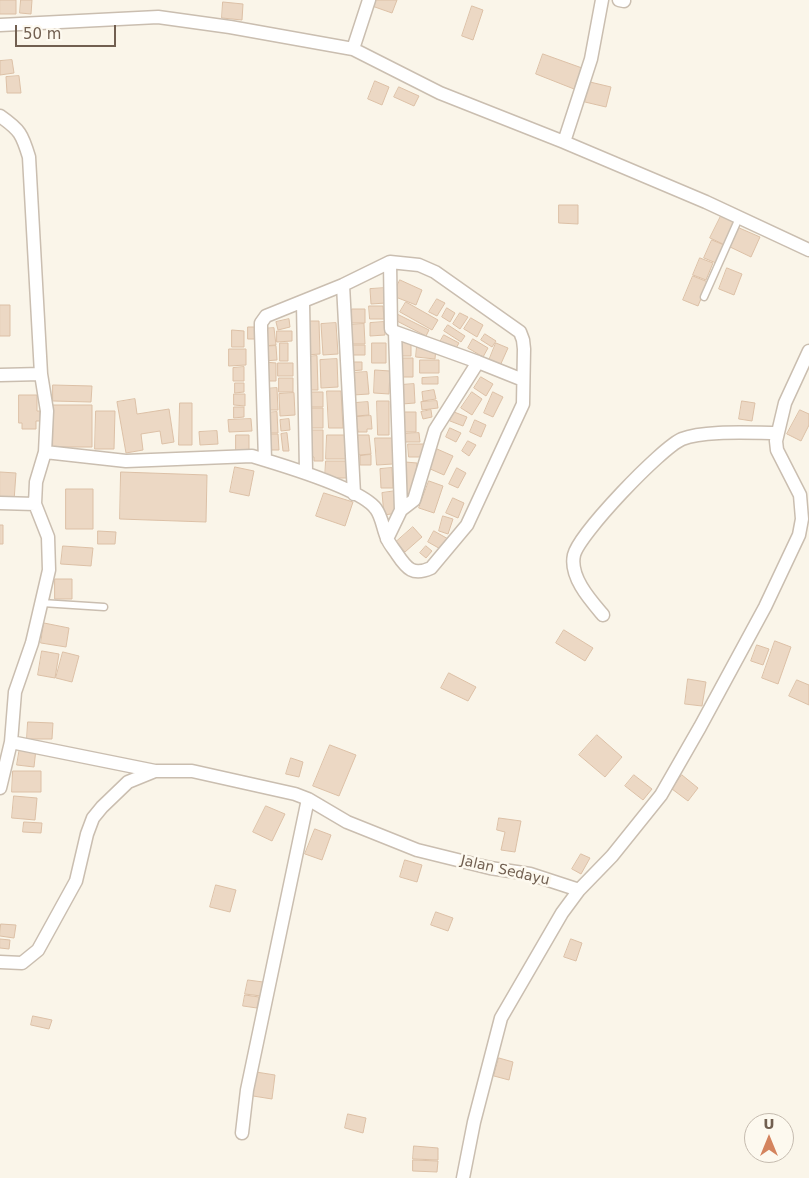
<!DOCTYPE html>
<html>
<head>
<meta charset="utf-8">
<style>
	body { margin:0 }
	#map { position:relative; width:809px; height:1178px; overflow:hidden; background:#faf5e9; font-family:"DejaVu Sans",sans-serif }
	canvas { display:block }
	.north { position:absolute; left:744px; top:1113px; width:50px; height:50px; box-sizing:border-box; background:#fdf9ef; border:1px solid #c5bbaf; border-radius:50%; rotate:0deg; font-size:14px; font-weight:700; line-height:20px; text-align:center; color:#715f50 }
	.north::after { content:''; display:block; margin:auto; width:18px; height:22px; background:#d4845e; clip-path:polygon(50% 0,100% 100%,50% 72%,0 100%) }
	.scale { position:absolute; left:15px; top:25px; width:101px; height:22px; box-sizing:border-box; border:2px solid #715f50; border-top:0; padding-left:6px; font-size:15px; line-height:18px; white-space:nowrap; color:#715f50; -webkit-text-stroke:4px #fdf9ef; paint-order:stroke }
</style>
</head>
<body>
<div id="map">
<canvas width="809" height="1178"></canvas>
<div class="north">U</div>
<div class="scale">50 m</div>
</div>
<script>
const ctx = document.querySelector('canvas').getContext('2d');
ctx.lineJoin = 'round';
function fill(path, color) { ctx.fillStyle = color; ctx.fill(path, 'evenodd'); }
function stroke(path, color, width, dash) { ctx.strokeStyle = color; ctx.lineWidth = width; ctx.lineCap = dash ? 'butt' : 'round'; ctx.setLineDash(dash || []); ctx.stroke(path); }
function drawText(font, color, halo, rows, align = 'center') {
  ctx.font = font + ' "DejaVu Sans",sans-serif'; ctx.lineWidth = 5; ctx.setLineDash([]); ctx.textBaseline = 'middle'; ctx.strokeStyle = halo; ctx.fillStyle = color; for (const [text, x, y, turn = 0] of rows) {
    ctx.save(); ctx.translate(x, y); ctx.rotate((+turn || 0) * Math.PI / 180); ctx.textAlign = isNaN(turn) ? turn : align; if (halo) ctx.strokeText(text, 0, 0); ctx.fillText(text, 0, 0); ctx.restore();
  }
}
const building = new Path2D(`
	M0,0H16V14H0Z
	M21,0H32L31,14L20,13Z
	M374,0H397L392,13L372,6Z
	M223,2L243,4L242,20L222,18Z
	M472,6L483,10L473,40L462,36Z
	M543,54L582,68L574,89L536,74Z
	M12,60L14,73L0,75V61Z
	M19,76L21,93H7L6,77Z
	M375,81L389,87L382,105L368,99Z
	M590,82L611,87L606,107L585,102Z
	M399,87L419,96L414,106L394,97Z
	M559,205H578V224L559,223Z
	M722,214L737,221L725,245L710,238Z
	M737,227L760,237L751,257L728,246Z
	M712,240L724,245L716,263L704,258Z
	M700,258L713,263L706,280L693,275Z
	M727,268L742,274L734,295L719,289Z
	M693,276L708,282L698,306L683,300Z
	M400,280L422,290L416,305L393,296Z
	M386,288V303L371,304L370,289Z
	M437,299L445,303L437,316L429,312Z
	M406,302L438,320L432,330L400,312Z
	M0,305H10V336H0Z
	M369,306H383L384,319H370Z
	M447,308L455,313L450,322L442,317Z
	M352,309H365V323H352Z
	M460,313L468,317L460,329L453,324Z
	M397,314L429,330L426,336L395,320Z
	M471,318L483,325L477,337L464,329Z
	M289,319L290,327L278,330L276,322Z
	M305,321H319L320,354L306,355Z
	M384,322L385,335L370,336V323Z
	M336,323L338,354L323,355L321,324Z
	M364,324L365,344H349V325Z
	M448,325L465,336L461,342L444,331Z
	M248,327H256V339H248Z
	M274,328L276,345L263,346L262,329Z
	M232,330L244,331V347H232Z
	M277,331H292V341L277,342Z
	M485,334L496,341L492,347L481,340Z
	M444,335L459,343L455,350L440,342Z
	M401,338H411V356H401Z
	M473,339L488,348L483,357L468,348Z
	M280,343H288V361H280Z
	M372,343H386V363H372Z
	M496,343L508,348L499,368L488,363Z
	M352,345H365V355H352Z
	M276,346L277,360L264,361L263,347Z
	M417,346L436,348L435,359L416,357Z
	M229,349H246V365L229,366Z
	M317,356L318,390H308L306,357Z
	M402,358H413V377H403Z
	M337,359L338,387L321,388L320,360Z
	M420,360H439V373H420Z
	M264,362L276,363V381H264Z
	M351,362H362V370L351,371Z
	M278,363H293V376H278Z
	M244,367V381H233V368Z
	M375,370L390,371L389,394L374,393Z
	M367,372L369,394L353,395L351,373Z
	M438,377V384H422V378Z
	M481,377L493,384L486,396L474,388Z
	M279,378H293V392H279Z
	M235,383H244V392L235,393Z
	M414,384L415,403L402,404L401,385Z
	M53,385L92,386L91,402L53,401Z
	M277,388L278,410H265L264,389Z
	M434,390L436,399L423,401L422,392Z
	M327,391H341L343,428H329Z
	M307,392H323V407H307Z
	M472,392L482,399L472,415L461,408Z
	M493,392L503,397L493,417L484,413Z
	M294,393L295,415L280,416L279,394Z
	M234,394H245V406L234,405Z
	M19,395H37V411H40V421H36V429H22V423H19Z
	M135,399L137,414L169,409L174,442L162,444L160,431L141,434L143,450L126,453L117,402Z
	M377,401H389V435H378Z
	M437,401L438,408L422,410L421,402Z
	M742,401L755,403L752,421L739,419Z
	M368,402L369,415L356,416L355,403Z
	M180,403H192V445H179Z
	M53,405H92V447H53Z
	M234,407H244V417L234,418Z
	M309,408H323V428H309Z
	M431,410L432,417L423,419L421,412Z
	M800,410L809,414V425L801,441L787,434Z
	M96,411H115L114,449H95Z
	M277,412L278,433H266L265,413Z
	M402,412H416V432H402Z
	M454,412L467,417L463,426L450,421Z
	M371,416L372,429H367V432H358L356,417Z
	M251,419L252,431L229,432L228,420Z
	M289,419L290,430L281,431L280,420Z
	M475,420L486,425L481,437L470,432Z
	M450,428L461,433L456,442L446,437Z
	M309,430H323V461H314V457H309Z
	M217,431L218,444L200,445L199,432Z
	M287,433L289,451H283L281,434Z
	M419,433L420,442H402V434Z
	M268,434H278L279,450H268Z
	M236,435H249V453H236Z
	M327,435H347L346,459H326Z
	M358,435H369L371,454L359,455Z
	M375,438H392L393,464L377,465Z
	M468,441L476,445L469,456L462,451Z
	M408,444H424V457H409Z
	M437,449L453,456L444,475L428,468Z
	M371,455V465H360V456Z
	M326,461H348L347,478H325Z
	M405,462L417,463L414,494L402,493Z
	M235,467L254,471L249,496L230,492Z
	M392,468L393,488H381L380,469Z
	M457,468L466,473L458,488L449,484Z
	M0,472L16,473L14,501L0,499Z
	M121,472L207,475L206,522L120,519Z
	M429,481L443,486L434,513L419,508Z
	M66,489H93V529H66Z
	M396,491L398,513L384,515L382,493Z
	M324,493L353,502L345,526L316,516Z
	M453,498L464,503L458,518L446,513Z
	M443,516L453,519L448,534L439,531Z
	M0,525H3V544H0Z
	M413,527L422,537L405,552L396,542Z
	M98,531L116,532L115,544H98Z
	M434,531L450,540L444,551L428,542Z
	M63,546L93,548L91,566L61,564Z
	M426,546L432,551L426,558L420,553Z
	M55,579H72V599H55Z
	M44,623L69,628L66,647L41,643Z
	M564,630L593,648L585,661L556,643Z
	M775,641L791,647L778,684L762,678Z
	M757,645L769,649L763,665L751,661Z
	M42,651L59,654L55,678L38,675Z
	M63,652L79,656L72,682L56,678Z
	M449,673L476,687L468,701L441,688Z
	M688,679L706,682L702,706L685,704Z
	M797,680L809,685V705L789,696Z
	M28,722L53,723L52,739H27Z
	M597,735L622,757L605,777L579,755Z
	M330,745L356,755L339,796L313,786Z
	M20,747L36,749L34,767L17,765Z
	M291,758L303,762L299,777L286,774Z
	M13,771H41V792H12Z
	M634,775L652,789L643,800L625,786Z
	M682,775L698,788L688,801L672,789Z
	M14,796L37,798L35,820L12,818Z
	M266,806L285,814L272,841L253,832Z
	M499,818L521,821L515,852L501,850L505,832L497,830Z
	M24,822L42,823L41,833L23,832Z
	M315,829L331,835L322,860L305,854Z
	M581,854L590,858L581,874L572,869Z
	M405,860L422,865L417,882L400,877Z
	M216,885L236,890L230,912L210,907Z
	M436,912L453,918L448,931L431,925Z
	M1,924L16,925L14,938L0,936Z
	M0,939L10,940L9,949L0,948Z
	M571,939L582,943L576,961L564,957Z
	M248,980L263,982L261,996L245,994Z
	M245,995L259,997L257,1008L243,1006Z
	M33,1016L52,1020L49,1029L31,1025Z
	M499,1058L513,1062L509,1080L494,1076Z
	M256,1072L275,1075L272,1099L253,1096Z
	M348,1114L366,1118L363,1133L345,1128Z
	M414,1146L438,1148V1160L413,1159Z
	M413,1160L438,1161L437,1172L413,1171Z`);
fill(building, '#ecd8c4');
stroke(building, '#dcc0a6', 1);
const lane = new Path2D(`
	M704,297L739,218
	M42,603L104,607`);
const street = new Path2D(`
	M619,0L624,1
	M0,25L158,17L230,27L353,49L440,93L564,142L706,202L809,250
	M353,49L369,0
	M0,116C20,130 22,134 29,157L41,374
	M564,142L591,59L602,0
	M390,262L391,329L395,332L478,362L523,380
	M343,285L354,494
	M303,302L306,472
	M395,332L401,510
	M0,375L41,374L47,411L45,452
	M0,503L35,504
	M387,539L401,510L414,500L435,430L478,362
	M603,615C591,601 569,577 574,555C579,534 661,448 682,439C704,430 752,433 777,433
	M11,742L155,771
	M0,788L11,742L15,692L32,643L49,570L48,537L35,504L36,482L45,452L126,461L252,456L265,460L261,330V323L266,316L343,285L390,262L419,265L435,272L520,332L523,340L524,349L523,404L467,525L431,568C413,576 407,569 397,554C394,549 389,544 387,538C383,529 382,517 376,509C363,490 288,467 265,460
	M0,962L22,963L38,950L76,881L87,834L93,818L102,807L128,782L155,771H192L295,794L308,799L347,822L417,850L490,868L530,874L579,890L612,856L661,795L700,727L765,607L799,535L802,519L800,495L777,450L776,441L785,403L809,351
	M242,1133L247,1090L308,799
	M463,1178L474,1122L501,1018L562,913L579,890`);
stroke(lane, '#cabeb0', 9);
stroke(street, '#cabeb0', 15);
stroke(lane, '#fff', 6);
stroke(street, '#fff', 12);
drawText('14px', '#715f50', '#fdf9ef', [
	["Jalan Sedayu",505,871,13]
]);
</script>
</body>
</html>
